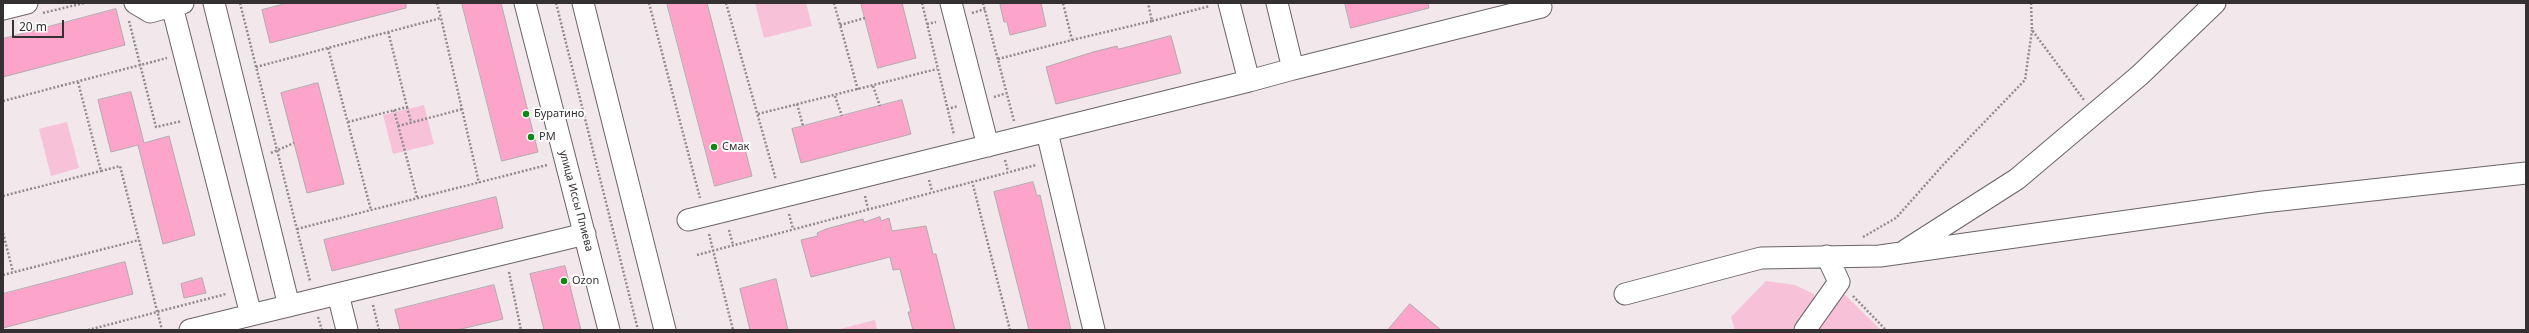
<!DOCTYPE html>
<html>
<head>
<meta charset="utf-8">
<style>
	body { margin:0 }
	#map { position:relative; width:2529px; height:333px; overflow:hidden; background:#f2e8ec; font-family:"Noto Sans",sans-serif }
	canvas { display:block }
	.frame { position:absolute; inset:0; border:4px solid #353133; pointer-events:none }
	.scale { position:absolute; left:12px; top:20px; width:52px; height:18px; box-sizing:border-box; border:2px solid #353133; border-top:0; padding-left:5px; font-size:12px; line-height:14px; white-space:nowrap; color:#353133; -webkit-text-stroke:3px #fff; paint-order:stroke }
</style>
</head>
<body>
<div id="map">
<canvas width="2529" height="333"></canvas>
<div class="frame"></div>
<div class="scale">20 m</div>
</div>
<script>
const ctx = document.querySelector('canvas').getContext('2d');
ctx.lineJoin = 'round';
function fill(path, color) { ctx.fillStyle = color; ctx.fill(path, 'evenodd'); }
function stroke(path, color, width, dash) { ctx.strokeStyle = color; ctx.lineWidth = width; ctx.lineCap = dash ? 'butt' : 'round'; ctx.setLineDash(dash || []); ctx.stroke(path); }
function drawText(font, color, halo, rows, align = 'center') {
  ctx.font = font + ' "Noto Sans",sans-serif'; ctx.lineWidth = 4; ctx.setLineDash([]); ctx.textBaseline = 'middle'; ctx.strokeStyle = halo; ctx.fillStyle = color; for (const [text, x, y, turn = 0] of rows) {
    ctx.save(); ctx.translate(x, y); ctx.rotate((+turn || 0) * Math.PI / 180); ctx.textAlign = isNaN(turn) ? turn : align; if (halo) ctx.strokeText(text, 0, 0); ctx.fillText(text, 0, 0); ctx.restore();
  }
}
fill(new Path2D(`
	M755,3H806L812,26L764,38Z
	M424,105L434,144L393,154L383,115Z
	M67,122L79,168L51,176L39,129Z
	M1766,281L1795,285L1814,294L1816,310L1794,330H1735L1731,317Z
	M1841,291L1881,330H1813Z
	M875,320L877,330H836Z`), '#f7c1d7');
const building = new Path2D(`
	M288,3H406V8L270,43L262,10Z
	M462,3H501L538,152L502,161Z
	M667,3H707L752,176L715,186Z
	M861,3H902L916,58L878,68Z
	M1008,3H1041L1046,26L1010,35L1007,22H1004L1000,5Z
	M1345,3H1428L1429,8L1351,28Z
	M116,9L125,45L3,77V39Z
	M1171,36L1181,73L1056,104L1046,67L1093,52L1117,46L1118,49Z
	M318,83L344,184L307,193L281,93Z
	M131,92L144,143L169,136L195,235L163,244L138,145L111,152L98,100Z
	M902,100L911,134L801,163L792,129Z
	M1033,182L1037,196L1040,195L1071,330H1029L994,192Z
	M496,197L503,228L332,271L324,240Z
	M880,217L881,221L889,218L892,231L926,226L933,254H936L955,330H913L908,312H911L900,269L893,270L890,257L811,277L801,240L818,236L817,233L826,229L863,219L864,222Z
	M125,262L133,294L3,328V294Z
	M565,266L581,330H544L530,274Z
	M202,278L206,293L184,298L181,284Z
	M776,279L788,330H750L740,289Z
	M494,285L503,319L457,330H400L395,310Z
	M1410,304L1441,330H1388Z`);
fill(building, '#fda4ca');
stroke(building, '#b2a9ac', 1);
const minor = new Path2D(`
	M135,3L150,12L183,3
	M214,3L289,306
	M525,3L609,330
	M583,3L665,330
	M951,3L988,146
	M1229,3L1249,81L1293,69L1277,3
	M172,6L251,315L190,330
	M3,9L27,3
	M1293,69L1541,7L1540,3
	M1047,132L1094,330
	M688,220L1249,81
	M1906,250L2017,179L2140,75L2215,3
	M338,294L347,330
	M1625,294L1761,258L1880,256L2263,202L2526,173
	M251,315L585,234
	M1805,330L1839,282L1827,256`);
stroke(minor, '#6b6366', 23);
stroke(new Path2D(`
	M240,3L310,281
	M437,3L441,18
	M556,3L638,330
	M649,3L700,198
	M726,3L776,180
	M834,3L858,90
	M922,3L954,135
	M983,3L1014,121
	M2031,3L2032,30L2084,100
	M43,13L84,3
	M972,13L985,9
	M129,21L156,127L182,121
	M1152,21L1210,6
	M927,24L936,22
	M840,25L865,18
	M1072,40L1152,21L1148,3
	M328,48L371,210
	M998,59L1072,40L1063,3
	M256,67L441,18L479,183
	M78,82L101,171L120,166L162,330
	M873,86L880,106
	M835,96L842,116
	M994,97L1007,93
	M3,101L167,58
	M797,104L803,126
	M407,107L411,122
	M947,109L958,106
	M394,110L417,197
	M758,114L937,69
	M348,122L407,107L388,31
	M398,126L463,109
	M271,153L294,143
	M1005,160L1008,171
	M929,180L932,191
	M972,181L1010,330
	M3,196L101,171
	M865,196L868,209
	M789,214L793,229
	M297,229L547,165
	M729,230L733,245
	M3,233L13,272
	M709,234L733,330
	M1863,237L1896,218L1943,165L2025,80L2032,30
	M697,255L1036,165
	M509,272L521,330
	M3,275L139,240
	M1853,296L1886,330
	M373,305L379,330
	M318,317L322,330
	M88,330L226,294`), '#928b8e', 2.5, [2, 2]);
stroke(minor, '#fff', 21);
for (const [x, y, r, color] of [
	[526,114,4,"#0e8a13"],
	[531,137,4,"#0e8a13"],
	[714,147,4,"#0e8a13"],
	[564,281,4,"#0e8a13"]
]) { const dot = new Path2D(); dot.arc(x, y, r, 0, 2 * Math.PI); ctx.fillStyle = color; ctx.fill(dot); stroke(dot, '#fff', 1.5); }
drawText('11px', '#353133', '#fff', [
	["Буратино",534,114],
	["PM",539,137],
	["Смак",722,147],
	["Ozon",572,281]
], 'left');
drawText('11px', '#353133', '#fff', [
	["улица Иссы Плиева",576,201,75]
]);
</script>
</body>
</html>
